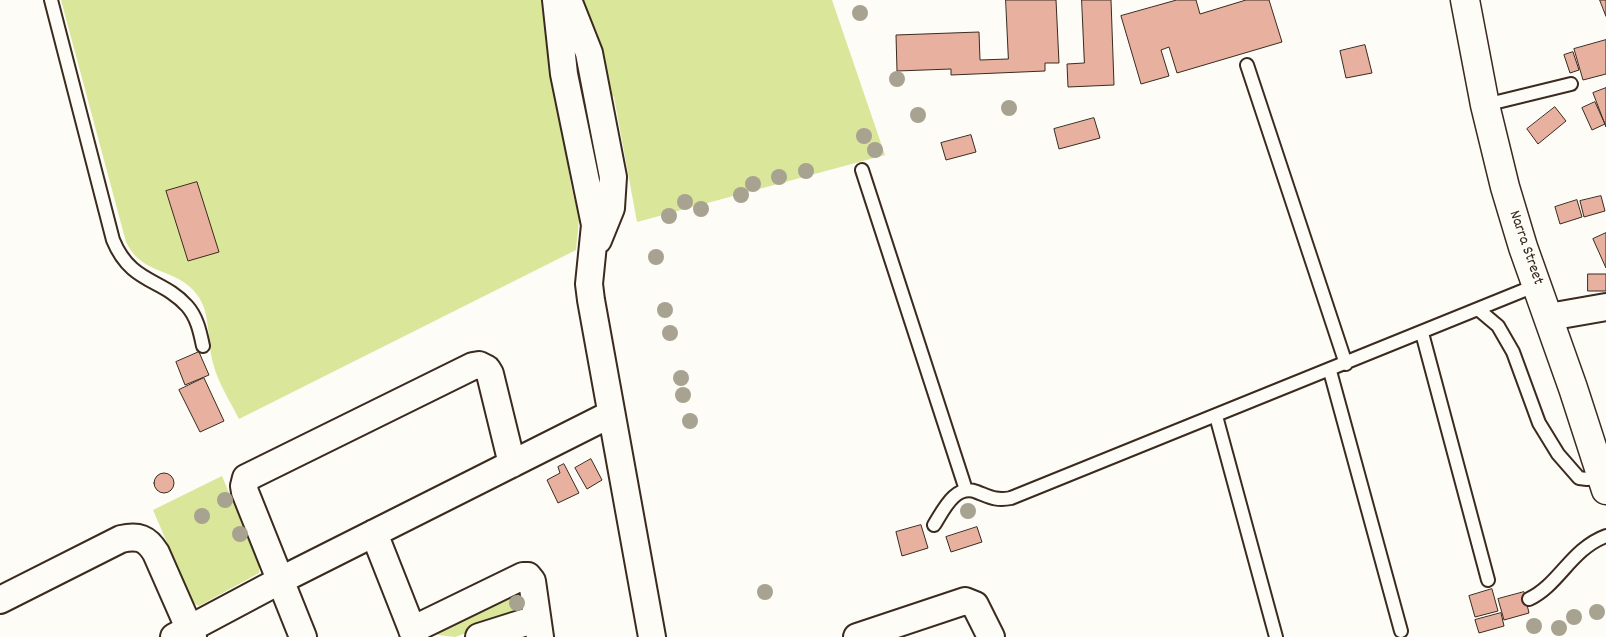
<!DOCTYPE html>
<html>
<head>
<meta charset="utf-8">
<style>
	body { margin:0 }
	canvas { display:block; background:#fdfcf7 }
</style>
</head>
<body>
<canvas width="1606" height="637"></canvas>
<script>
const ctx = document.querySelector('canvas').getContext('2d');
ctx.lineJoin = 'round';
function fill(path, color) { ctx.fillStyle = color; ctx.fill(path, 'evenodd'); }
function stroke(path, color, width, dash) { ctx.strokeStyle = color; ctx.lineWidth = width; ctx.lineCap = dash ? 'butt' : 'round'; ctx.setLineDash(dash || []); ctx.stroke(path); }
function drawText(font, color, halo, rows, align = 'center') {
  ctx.font = font + ' Dekko,sans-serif'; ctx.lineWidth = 4.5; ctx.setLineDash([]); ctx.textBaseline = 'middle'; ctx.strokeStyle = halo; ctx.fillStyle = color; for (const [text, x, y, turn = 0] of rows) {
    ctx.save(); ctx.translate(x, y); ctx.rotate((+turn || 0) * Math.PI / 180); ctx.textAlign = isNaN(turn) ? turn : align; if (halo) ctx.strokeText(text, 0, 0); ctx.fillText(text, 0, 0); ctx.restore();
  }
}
fill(new Path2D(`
	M61,0H541L571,185L579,220L576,250L239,419C230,401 218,383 213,363C207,342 211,314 198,296C177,266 144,278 126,242Z
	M580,0H832L885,155L637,222L614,97C598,83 604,54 598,35C594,23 586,11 580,0Z
	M222,476L259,565V573L199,606L193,603L153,510Z
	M520,590L525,612L455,637L438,635L439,630Z`), '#dae699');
const building = new Path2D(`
	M1006,0H1056L1059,63H1045V71L951,75V69L897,71L896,35L979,32L980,60L1008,59Z
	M1082,0H1111L1114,85L1068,87L1067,64L1084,63Z
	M1177,0H1196L1200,14L1246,0H1269L1282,42L1177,73L1169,47L1161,50L1169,76L1141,84L1121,16Z
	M1600,0H1606V16Z
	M1606,40V74L1583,80L1574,49Z
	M1365,45L1372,73L1346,78L1340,51Z
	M1573,52L1579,70L1570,73L1564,55Z
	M1606,88V127L1593,93Z
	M1595,102L1605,124L1592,130L1582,108Z
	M1555,107L1566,121L1538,144L1527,129Z
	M1094,118L1100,138L1059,149L1054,129Z
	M971,135L976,152L946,160L941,143Z
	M197,182L219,252L188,261L166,191Z
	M1601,196L1605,211L1584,217L1580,201Z
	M1577,200L1582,217L1560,224L1555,207Z
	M1606,233V268L1593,239Z
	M1588,274H1606V291H1588Z
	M199,352L209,375L185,385L176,362Z
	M204,378L224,421L200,432L179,390Z
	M591,459L602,480L587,489L575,468Z
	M564,464L579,493L558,503L547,480L560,473L558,467Z
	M154 483a10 10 0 1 1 20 0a10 10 0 1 1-20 0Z
	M921,525L928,548L902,556L896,532Z
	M977,527L982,542L951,552L946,537Z
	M1492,589L1498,611L1475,617L1469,596Z
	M1524,592L1529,613L1504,620L1498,599Z
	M1501,613L1504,626L1479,633L1475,620Z`);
fill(building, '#e8b09f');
stroke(building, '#3b2a1e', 1);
const service = new Path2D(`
	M51,0L113,240C131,284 162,278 187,306C197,317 200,332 203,346
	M1247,65L1346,364
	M1485,105L1571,84
	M862,170L966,490
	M1479,310L1498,326L1513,352L1539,423L1558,454L1579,478L1587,479L1602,477
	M1422,333L1488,580
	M1330,371L1401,631
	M1216,416L1276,637
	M934,525C943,511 955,483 977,492C990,497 996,501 1011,498L1537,285
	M1529,599C1559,585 1571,549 1606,536`);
const minor = new Path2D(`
	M556,0L564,74L595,225L589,284L591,300L652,637
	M568,0L589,53L613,177L611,208L598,240
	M1549,317L1606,307
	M374,533L415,637
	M0,600L121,539C138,535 147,538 156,553L193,637
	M412,630L523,576H528L532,581L540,637
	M174,637L281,580L611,414
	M303,637L245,492L244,486L246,478L473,366L479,365L487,369L490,374L512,464
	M479,637L536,619
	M857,637L965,601L975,605L991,637`);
const tertiary = new Path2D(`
	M1465,0L1485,105L1505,187L1523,247L1573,388L1606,490`);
stroke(service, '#3b2a1e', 16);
stroke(minor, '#3b2a1e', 30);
stroke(tertiary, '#3b2a1e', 31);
stroke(service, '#fdfcf7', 12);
stroke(minor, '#fdfcf7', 26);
stroke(tertiary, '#fdfcf7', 28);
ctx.fillStyle = '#a8a291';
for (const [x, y] of [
	[860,13],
	[897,79],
	[1009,108],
	[918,115],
	[864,136],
	[875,150],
	[806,171],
	[779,177],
	[753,184],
	[741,195],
	[685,202],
	[701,209],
	[669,216],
	[656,257],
	[665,310],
	[670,333],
	[681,378],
	[683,395],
	[690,421],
	[225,500],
	[968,511],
	[202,516],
	[240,534],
	[765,592],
	[517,603],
	[1597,612],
	[1574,617],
	[1534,626],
	[1559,628]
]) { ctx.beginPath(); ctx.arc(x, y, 8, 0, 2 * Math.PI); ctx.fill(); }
drawText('16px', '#3b2a1e', '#fdfcf7', [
	["Narra Street",1525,248,71]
]);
</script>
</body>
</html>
